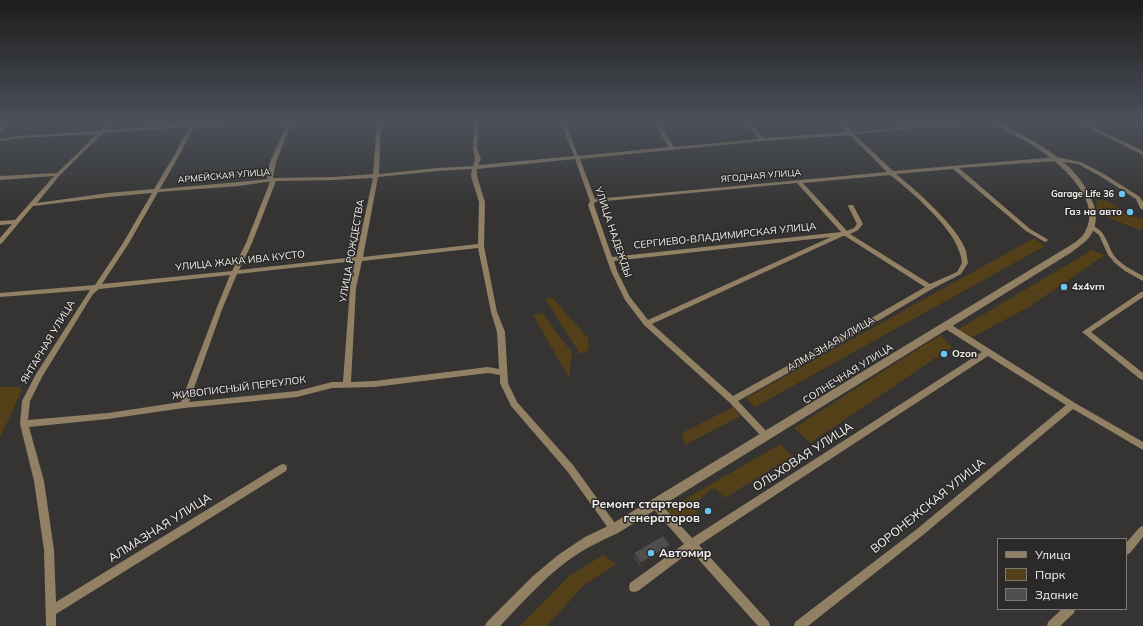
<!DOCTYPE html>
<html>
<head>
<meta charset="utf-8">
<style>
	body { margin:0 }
	#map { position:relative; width:1143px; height:626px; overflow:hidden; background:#353432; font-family:Mulish,sans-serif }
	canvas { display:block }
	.legend { position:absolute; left:997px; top:538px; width:130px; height:72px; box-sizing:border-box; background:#2b2a28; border:1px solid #7b7a78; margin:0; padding:5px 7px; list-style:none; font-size:12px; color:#f2f1f0 }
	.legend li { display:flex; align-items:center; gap:8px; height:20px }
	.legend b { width:20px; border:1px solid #7b7a78 }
</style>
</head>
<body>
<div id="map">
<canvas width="1143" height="626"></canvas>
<ul class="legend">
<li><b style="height:5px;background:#918064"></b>Улица</li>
<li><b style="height:11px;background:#533f18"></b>Парк</li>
<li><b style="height:11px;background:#504e4c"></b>Здание</li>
</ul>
</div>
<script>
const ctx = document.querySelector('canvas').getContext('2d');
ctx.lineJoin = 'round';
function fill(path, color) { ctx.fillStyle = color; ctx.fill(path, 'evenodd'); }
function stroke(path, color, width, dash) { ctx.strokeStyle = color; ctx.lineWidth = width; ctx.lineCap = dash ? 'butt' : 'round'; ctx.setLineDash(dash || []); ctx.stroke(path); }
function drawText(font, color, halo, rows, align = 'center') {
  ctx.font = font + ' Mulish,sans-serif'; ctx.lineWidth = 3; ctx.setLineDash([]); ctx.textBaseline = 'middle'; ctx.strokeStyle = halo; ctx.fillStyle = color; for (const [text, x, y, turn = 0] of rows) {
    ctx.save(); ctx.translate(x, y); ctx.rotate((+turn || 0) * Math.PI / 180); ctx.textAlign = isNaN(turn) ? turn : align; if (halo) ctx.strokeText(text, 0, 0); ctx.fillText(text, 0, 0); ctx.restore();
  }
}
fill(new Path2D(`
	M1097,200L1109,201L1127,214L1143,219V228L1140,230L1095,213Z
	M1034,238L1045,246L755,407L746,398Z
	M1092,250L1105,255L1029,307L967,340L957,330Z
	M552,297L588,338L589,350L580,354L545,299Z
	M542,313L572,352L569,378L533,315Z
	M940,335L952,347L810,443L794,428Z
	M0,387H19L22,390L0,438Z
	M733,407L741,416L685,445L682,433Z
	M780,444L792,456L725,498L714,488L692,505L699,515L681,525L667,510Z
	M603,555L616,564L583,586L547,626H520L569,576Z`), '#533f18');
fill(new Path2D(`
	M8,122H13L0,132V129Z
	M109,122H114L106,130L191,124L193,122H197L196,124L219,122H238L236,123L194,127L180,154L160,189L239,182L268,179L267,177L270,162L288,122H292L276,162L273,177L274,178L333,177L373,174L377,122H381L379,174L437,168L473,166L475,159L473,148L475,122H479L477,148L481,159L478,165L574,156L561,122H565L578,156L669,147L653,122H657L674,147L759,139L744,122H749L764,138L847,132L837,122H842L852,132L899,128L892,122H897L904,127L955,122H971L969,123L854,134L893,171L1056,157L1081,162L1104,174L1140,197L1143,202V210L1140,208L1136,199L1100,176L1078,164L1056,161L959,168L1030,229L1047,239L1048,240L1047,241L1045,242L1026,231L953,169L896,174C916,190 958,227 966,251C967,255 967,259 968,263L961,274L932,289L822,354L738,401L769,434L770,436L769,438L766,439L763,438L729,402L644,325L625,300L611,271L588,205L590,201L575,159L477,169V176L485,202L484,246L497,312L505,332L508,383L517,402L573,465L617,526L619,529L617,532L614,533L611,532L567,471L511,406L500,383V375L488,373L374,387L332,388L297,397L184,408L108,419L29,427L44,481L54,550L56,602L280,465L283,464L286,465L287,468L286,471L56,614V626H46L44,550L34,481L20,424L22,401L36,374L90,290L0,297V293L95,285L123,243L152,193L108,197L33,206L2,243L0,244V238L12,224L0,225V221L15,220L54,176L0,180V176L57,173L97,134L19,138L0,141V139L19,136L100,131ZM189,127L175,154L154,189L108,193L37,203L60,175L103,133ZM850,135L887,172L595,199L580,159L763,141ZM472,169L471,176L479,202L478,244L363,257L378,177L437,171ZM890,175C910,190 952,227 959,251C961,255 961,259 962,263L957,272L930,284L850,234L858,230L863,224L853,205H849L848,206L857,224L854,228L847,231L803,183ZM373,178L356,257L239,270L252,243L276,181L333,180ZM266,182H270L246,243L232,271L102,284L129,243L158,192L239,186ZM797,183L841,232L612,257L594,205L595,202ZM843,236H845L925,287L816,350L733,396L652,324ZM831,237L648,320L630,297L617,271L614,261ZM478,248L491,312L497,332L499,369L488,367L374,381L351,382L356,288L362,261ZM355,261L350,288L343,382H332L297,391L189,402L223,307L237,274ZM230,275L217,307L181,402L108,413L28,420L30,401L42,377L93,294L99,289Z
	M1077,122H1083L1143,151V155Z
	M1091,225C1109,232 1106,247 1117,259C1124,266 1134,271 1143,276V281L1125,271L1115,263L1108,255L1099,235L1088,227Z
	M1141,292H1143V297L1091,332L1143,373V380L1140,379L1082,332Z
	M944,324H950L1075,403L1143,442V450L1073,409L923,535L808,626H794L795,622L917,529L1066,405L988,356L699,545L769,622L770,626H758L691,551L638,591L634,592L630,591L629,587L630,583L684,544L652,507L650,504L652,501L655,500L658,501L692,538L982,352L944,328L943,326Z
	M1143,526V537L1130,553L1126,555V543L1140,527Z
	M1062,609H1075L1074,613L1060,626H1047L1048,622Z`), '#918064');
fill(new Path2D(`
	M992,122H999C1035,142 1078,161 1093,203C1097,212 1097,224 1092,233C1088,241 1079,246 1072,252L618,533C605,539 592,545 579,553C549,572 525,600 500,626H485L487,622L533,576L558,555L585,537L610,525L1066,248C1073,244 1081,239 1085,232C1104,200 1059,162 1035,147C1022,138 1005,132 992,122Z`), '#918064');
fill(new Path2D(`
	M670,545L669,550L640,567L633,557L634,553Z`), '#454341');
fill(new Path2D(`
	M670,545L669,550L640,567L641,563Z`), '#383735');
const building = new Path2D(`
	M663,536L670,545L641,563L634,553Z`);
fill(building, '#504e4c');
stroke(building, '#383735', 1);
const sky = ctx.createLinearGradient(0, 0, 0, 210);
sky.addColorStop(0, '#1d1d1c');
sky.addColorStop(0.58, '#4b505a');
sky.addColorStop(1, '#4b505a00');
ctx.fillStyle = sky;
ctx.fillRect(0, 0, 1143, 210);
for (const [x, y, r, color] of [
	[1122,194,4,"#68c4f0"],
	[1130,212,4,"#68c4f0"],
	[1064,287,4,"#68c4f0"],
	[944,354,4,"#68c4f0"],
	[708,511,4,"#68c4f0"],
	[651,553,4,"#68c4f0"]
]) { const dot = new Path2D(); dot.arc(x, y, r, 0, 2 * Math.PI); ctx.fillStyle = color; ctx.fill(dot); stroke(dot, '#2b2a28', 1.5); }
drawText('9px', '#f2f1f0', '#2b2a28', [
	["АРМЕЙСКАЯ УЛИЦА",224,176,-5],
	["ЯГОДНАЯ УЛИЦА",761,176,-5]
]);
drawText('bold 9px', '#f2f1f0', '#2b2a28', [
	["Garage Life 36",1114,194]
], 'right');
drawText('bold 10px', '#f2f1f0', '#2b2a28', [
	["Газ на авто",1122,212,"right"],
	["4x4vrn",1072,287],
	["Ozon",952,354]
], 'left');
drawText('10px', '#f2f1f0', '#2b2a28', [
	["УЛИЦА НАДЕЖДЫ",613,232,71],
	["СЕРГИЕВО-ВЛАДИМИРСКАЯ УЛИЦА",725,236,-6],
	["УЛИЦА РОЖДЕСТВА",352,251,-80],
	["УЛИЦА ЖАКА ИВА КУСТО",240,261,-6],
	["ЯНТАРНАЯ УЛИЦА",48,342,-59],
	["АЛМАЗНАЯ УЛИЦА",831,344,-30],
	["СОЛНЕЧНАЯ УЛИЦА",848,374,-32],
	["ЖИВОПИСНЫЙ ПЕРЕУЛОК",239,388,-7]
]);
drawText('12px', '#f2f1f0', '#2b2a28', [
	["ОЛЬХОВАЯ УЛИЦА",803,457,-33],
	["ВОРОНЕЖСКАЯ УЛИЦА",928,506,-39],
	["АЛМАЗНАЯ УЛИЦА",160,528,-32]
]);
drawText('bold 12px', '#f2f1f0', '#2b2a28', [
	["Ремонт стартеров",700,504],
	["генераторов",700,518],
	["Автомир",659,553,"left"]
], 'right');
</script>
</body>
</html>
